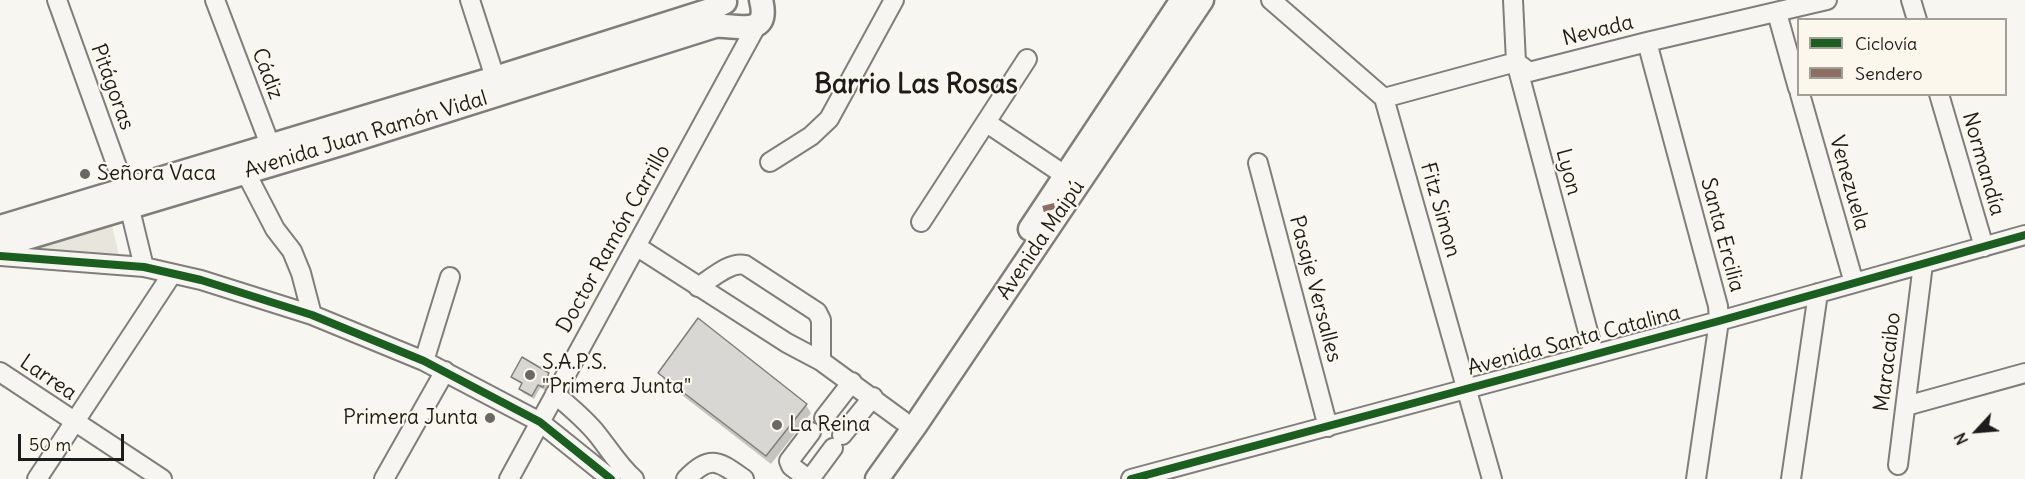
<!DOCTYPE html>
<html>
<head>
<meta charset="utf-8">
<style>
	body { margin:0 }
	#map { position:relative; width:2025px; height:479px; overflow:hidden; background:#f8f6f0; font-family:Delius,sans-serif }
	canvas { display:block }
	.legend { position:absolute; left:1797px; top:18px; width:210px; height:78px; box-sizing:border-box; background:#fbf7ec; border:2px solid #a29f99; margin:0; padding:8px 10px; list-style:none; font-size:18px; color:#1c1c1c }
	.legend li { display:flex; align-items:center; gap:12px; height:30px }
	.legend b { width:30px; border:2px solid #a29f99 }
	.north { position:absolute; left:1947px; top:401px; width:60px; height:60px; -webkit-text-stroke:4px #fbf7ec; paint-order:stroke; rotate:244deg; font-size:16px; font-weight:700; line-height:24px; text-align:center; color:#1c1c1c }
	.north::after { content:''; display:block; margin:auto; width:21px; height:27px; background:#1c1c1c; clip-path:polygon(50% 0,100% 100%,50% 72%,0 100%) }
	.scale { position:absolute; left:18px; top:434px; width:106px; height:27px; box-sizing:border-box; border:3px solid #1c1c1c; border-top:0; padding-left:8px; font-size:18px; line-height:21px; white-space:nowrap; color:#1c1c1c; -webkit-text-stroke:4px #fbf7ec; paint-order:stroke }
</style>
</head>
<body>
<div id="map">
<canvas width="2025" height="479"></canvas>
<ul class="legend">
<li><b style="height:8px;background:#1b5e20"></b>Ciclovía</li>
<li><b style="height:8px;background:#8d6e63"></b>Sendero</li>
</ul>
<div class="north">N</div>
<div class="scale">50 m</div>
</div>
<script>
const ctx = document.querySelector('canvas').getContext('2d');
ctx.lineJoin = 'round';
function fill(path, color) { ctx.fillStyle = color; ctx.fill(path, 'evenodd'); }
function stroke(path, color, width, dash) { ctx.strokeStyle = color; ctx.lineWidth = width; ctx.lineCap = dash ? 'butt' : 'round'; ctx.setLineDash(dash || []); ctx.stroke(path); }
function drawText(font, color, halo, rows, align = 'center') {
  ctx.font = font + ' Delius,sans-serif'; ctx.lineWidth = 4.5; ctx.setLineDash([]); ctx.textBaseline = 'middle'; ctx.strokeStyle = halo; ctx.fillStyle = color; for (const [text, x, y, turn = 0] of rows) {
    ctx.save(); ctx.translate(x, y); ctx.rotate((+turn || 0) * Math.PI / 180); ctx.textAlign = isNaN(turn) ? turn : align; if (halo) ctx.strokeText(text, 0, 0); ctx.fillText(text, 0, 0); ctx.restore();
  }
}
fill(new Path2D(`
	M111,222L120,259L13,252Z`), '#e8e5dd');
fill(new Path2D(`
	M660,373L806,405L811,413L771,464L665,382Z
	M548,375L551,379L545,390L540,388L534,399L523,393L521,388L523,385L515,381L528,388L529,386L513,377Z`), '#0003');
const building = new Path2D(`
	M698,318L807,404L766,456L658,373Z
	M522,357L549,373L543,387L538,385L532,396L519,389L522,383L511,377Z`);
fill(building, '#d9d7d3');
stroke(building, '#7f7e7b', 1.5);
const minor = new Path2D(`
	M57,0L125,189L144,267
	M215,0L275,158
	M470,0L499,90
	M1271,0L1384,98L1492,479
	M1513,0L1516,62L1594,354
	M1911,0L1917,20
	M1777,13L1798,88
	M1647,42L1718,306L1719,321L1696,479
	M1800,94L1854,283
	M1939,94L1984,247
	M1384,98L1516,62L1529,72L1647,42L1827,0
	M987,123L1075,182
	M770,162L811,136L829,119L894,0
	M1258,163L1328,427
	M246,173L275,229L292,251L301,273L312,315
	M921,222L1027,59
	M636,246L787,343L821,361L903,421
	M0,256L144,267L201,280L312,315L424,361L540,422L611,479
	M698,287C711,279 730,261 745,265L817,312L821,320V361
	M424,361L450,277
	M0,372L162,479
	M555,394C570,407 585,419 597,434C609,449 619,466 634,479
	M1906,406L2025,373
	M824,418L852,382
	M842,435L873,397
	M1898,465L1923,264
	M37,479L172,274
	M384,479L445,371
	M509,479L759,21
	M686,479C711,454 718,461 744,479
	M808,479L791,466L789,461L811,432
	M810,479L833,448
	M1131,479L1719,321L2025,235
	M1791,479L1818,293`);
const major = new Path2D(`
	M0,227L495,78L710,10L725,2
	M1030,229L1182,0
	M0,246L344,143L715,26C735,24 771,39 761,0
	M877,479L915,426L1202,0`);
stroke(minor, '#7f7e7b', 22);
stroke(major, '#7f7e7b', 27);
stroke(minor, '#f6f5f1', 18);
stroke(major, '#f6f5f1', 22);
stroke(new Path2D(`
	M1043,209L1066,203`), '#8d6e63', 6, [12, 6]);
stroke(new Path2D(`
	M0,256L144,267L201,280L312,315L424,361L540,422L611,479
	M1131,479L1719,321L2025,235`), '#1b5e20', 8);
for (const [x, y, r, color] of [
	[85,174,6,"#696866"],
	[530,375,6,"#696866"],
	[490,418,6,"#696866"],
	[777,425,6,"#696866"]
]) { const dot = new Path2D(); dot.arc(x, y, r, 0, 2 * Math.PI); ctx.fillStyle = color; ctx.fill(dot); stroke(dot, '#fbf7ec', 2); }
drawText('21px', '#1c1c1c', '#fbf7ec', [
	["Nevada",1598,31,-14],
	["Cádiz",267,74,69],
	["Pitágoras",112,87,70],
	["Avenida Juan Ramón Vidal",366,135,-17],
	["Normandía",1983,164,74],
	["Lyon",1568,172,75],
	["Venezuela",1849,183,74],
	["Fitz Simon",1440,210,74],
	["Santa Ercilia",1722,235,75],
	["Doctor Ramón Carrillo",614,239,-61],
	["Avenida Maipú",1041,240,-56],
	["Pasaje Versalles",1315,289,75],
	["Avenida Santa Catalina",1574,341,-15],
	["Maracaibo",1888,362,-83],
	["Larrea",48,378,34]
]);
drawText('21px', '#1c1c1c', '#fbf7ec', [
	["Señora Vaca",97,174],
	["S.A.P.S.",542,363],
	["\"Primera Junta\"",542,387],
	["Primera Junta",478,418,"right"],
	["La Reina",789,425]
], 'left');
drawText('bold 27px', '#1c1c1c', '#fbf7ec', [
	["Barrio Las Rosas",916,85]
]);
</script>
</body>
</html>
